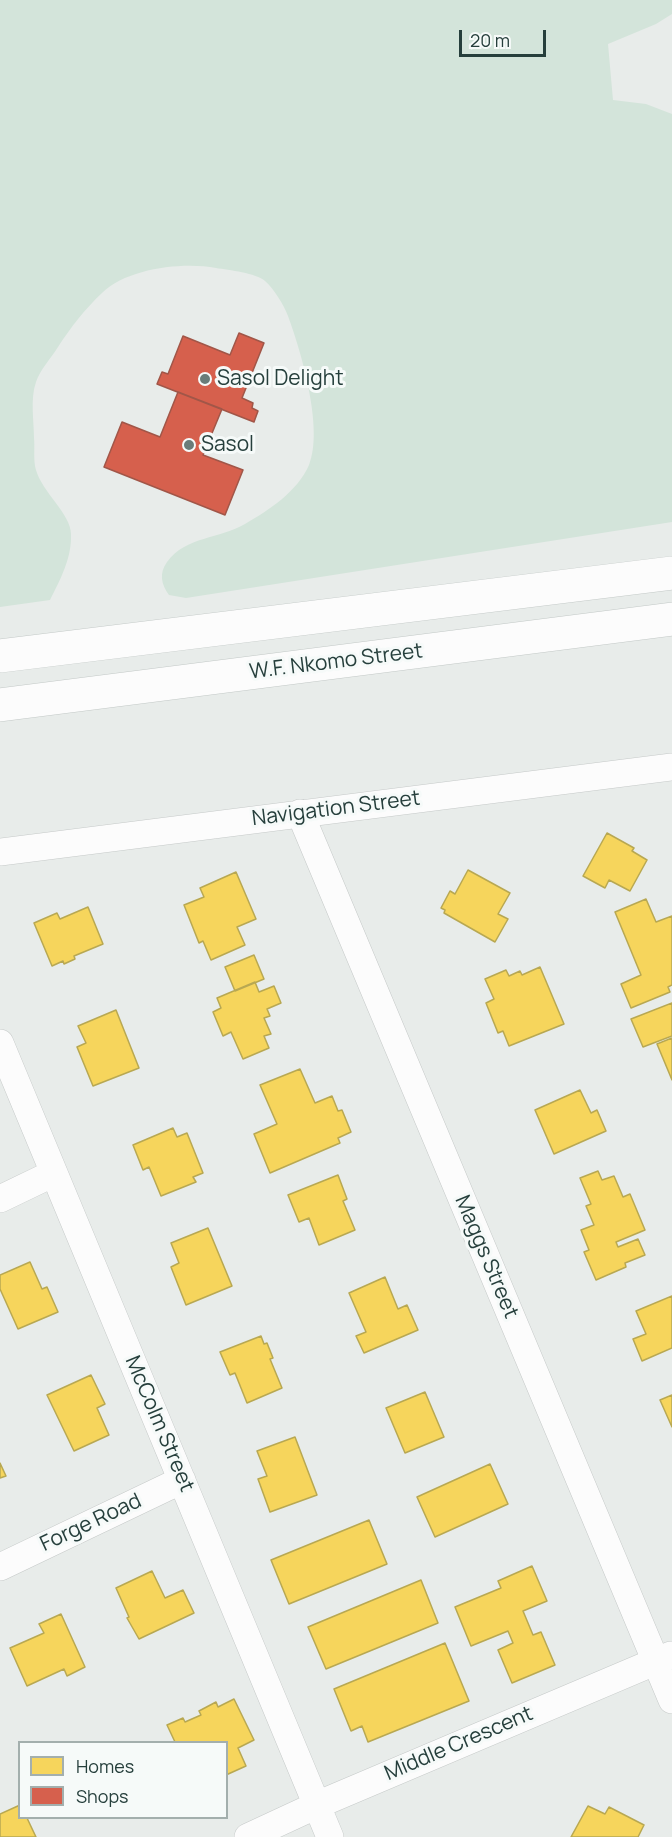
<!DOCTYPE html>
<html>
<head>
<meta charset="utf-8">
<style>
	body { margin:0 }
	#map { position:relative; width:672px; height:1837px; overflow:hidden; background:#e8ecea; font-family:Manrope,sans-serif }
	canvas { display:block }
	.legend { position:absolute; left:18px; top:1741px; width:210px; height:78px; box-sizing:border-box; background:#f6faf9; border:2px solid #a3afad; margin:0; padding:8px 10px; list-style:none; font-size:18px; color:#263f3c }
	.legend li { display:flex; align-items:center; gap:12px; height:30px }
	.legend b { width:30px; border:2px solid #a3afad }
	.scale { position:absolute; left:459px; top:30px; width:87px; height:27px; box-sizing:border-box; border:3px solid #263f3c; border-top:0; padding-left:8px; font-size:18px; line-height:21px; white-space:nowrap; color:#263f3c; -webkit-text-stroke:4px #f6faf9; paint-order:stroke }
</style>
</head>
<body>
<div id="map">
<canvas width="672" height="1837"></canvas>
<ul class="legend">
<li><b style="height:16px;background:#f6d55c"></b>Homes</li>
<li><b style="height:16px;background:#d6604d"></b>Shops</li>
</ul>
<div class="scale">20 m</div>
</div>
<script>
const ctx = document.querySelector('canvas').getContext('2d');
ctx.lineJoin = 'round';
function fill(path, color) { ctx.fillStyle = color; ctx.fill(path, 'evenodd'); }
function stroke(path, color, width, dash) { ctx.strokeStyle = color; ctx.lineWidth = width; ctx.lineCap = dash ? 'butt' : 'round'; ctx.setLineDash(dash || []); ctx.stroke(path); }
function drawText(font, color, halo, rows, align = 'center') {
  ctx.font = font + ' Manrope,sans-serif'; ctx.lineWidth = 6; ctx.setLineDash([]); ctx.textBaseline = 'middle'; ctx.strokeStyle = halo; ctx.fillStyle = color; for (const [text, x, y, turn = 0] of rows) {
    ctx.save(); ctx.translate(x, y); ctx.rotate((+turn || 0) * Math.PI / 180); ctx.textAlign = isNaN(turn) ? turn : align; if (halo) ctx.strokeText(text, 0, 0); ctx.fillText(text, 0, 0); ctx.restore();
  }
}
fill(new Path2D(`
	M0,0H672V14L656,24L608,44L613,100L646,104L672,114V522L186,598L169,595C161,584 159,573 167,562C186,536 220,539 245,524C269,510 297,492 309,465C324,429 301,351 288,316C284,305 274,289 265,281C256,273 229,270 216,268C183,262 128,268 102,293C85,309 71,327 58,347C51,358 40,370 36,382C30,399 34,421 34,438C35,448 33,461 36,470C42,492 71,514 71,534C72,558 60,580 50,600L0,607Z`), '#d3e4da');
const homes = new Path2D(`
	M607,833L634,848L632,851L647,860L630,891L609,880L605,888L583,876Z
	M468,870L510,893L498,914L508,919L495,942L444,913L445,910L441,908L450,891L455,894Z
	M236,872L256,919L237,927L245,945L211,960L203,941L199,943L184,905L204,897L200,888Z
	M646,899L656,922L672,916V985L668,987L670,992L631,1008L621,984L641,975L615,912Z
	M88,907L103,944L74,956L75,959L64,964L63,961L52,966L34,923L57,913L60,919Z
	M254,955L264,979L235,991L225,967Z
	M540,967L564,1024L509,1046L503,1031L498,1033L486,1003L494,999L485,979L506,970L509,976L520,971L522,975Z
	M255,982L259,992L274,986L281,1003L267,1009L270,1016L264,1018L271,1034L264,1036L269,1048L243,1059L231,1032L223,1036L213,1012L221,1008L217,998Z
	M672,1003V1036L643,1047L631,1019Z
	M116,1010L139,1068L93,1086L77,1047L86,1043L78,1026Z
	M672,1038V1080L657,1044Z
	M300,1069L315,1103L332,1096L338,1111L342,1110L351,1132L338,1138L340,1143L270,1173L254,1134L277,1124L260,1085Z
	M580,1090L591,1113L597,1110L606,1131L554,1154L535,1110Z
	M173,1128L177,1137L187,1133L203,1173L193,1177L196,1182L161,1196L149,1167L143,1170L133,1145Z
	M598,1171L602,1180L614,1176L623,1197L630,1194L645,1230L616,1242L618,1247L638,1239L645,1255L625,1263L626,1267L596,1280L584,1252L589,1250L581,1230L594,1225L586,1206L591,1204L580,1178Z
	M338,1175L347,1199L343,1201L355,1230L319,1245L309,1218L299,1222L288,1195Z
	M208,1228L232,1286L186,1305L171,1267L179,1263L171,1243Z
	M30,1262L42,1289L47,1287L58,1312L18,1329L0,1289V1275Z
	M385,1277L398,1309L407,1305L418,1330L364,1353L356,1336L366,1332L349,1293Z
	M672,1296V1348L642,1361L633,1339L646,1334L636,1311Z
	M261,1336L264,1344L267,1343L273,1358L270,1359L282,1388L247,1403L235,1373L230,1375L220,1352Z
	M91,1375L105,1404L97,1408L109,1435L74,1451L47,1395Z
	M425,1392L444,1437L405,1453L386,1408Z
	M672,1395V1427L660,1400Z
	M295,1437L317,1495L270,1512L258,1479L267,1476L257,1451Z
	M0,1463L6,1476L0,1478Z
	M490,1464L508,1504L435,1537L417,1497Z
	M369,1520L387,1564L289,1604L271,1560Z
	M532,1566L547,1601L523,1611L533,1635L541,1632L555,1665L512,1683L498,1650L513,1643L508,1631L471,1646L455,1607L501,1588L498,1581Z
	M152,1571L165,1598L183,1590L194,1613L139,1639L127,1618L129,1617L116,1588Z
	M421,1580L438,1623L326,1669L308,1627Z
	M61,1614L85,1667L67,1676L64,1669L27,1686L10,1648L44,1633L39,1624Z
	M445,1643L469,1701L368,1742L362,1726L351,1731L334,1689Z
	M234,1699L254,1740L238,1748L246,1766L226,1775V1742H175L167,1725L183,1718L185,1722L201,1715L199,1711L216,1702L218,1707Z
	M20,1805V1818H27L36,1837H0V1814Z
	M588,1806L605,1814L609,1807L644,1825L638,1837H571Z`);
fill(homes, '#f6d55c');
stroke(homes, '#b8a852', 1.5);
const shops = new Path2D(`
	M239,333L264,343L242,398L253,403L252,408L258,411L254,422L157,384L162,372L168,374L183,336L230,355Z
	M178,392L222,409L203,455L243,470L225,515L104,467L122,422L160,437Z`);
fill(shops, '#d6604d');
stroke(shops, '#a15648', 1.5);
const minor = new Path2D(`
	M300,813L672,1700
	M0,852L672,767
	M0,1043L330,1837
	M0,1199L54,1173
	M0,1567L182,1480
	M248,1837L317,1805L671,1655`);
const secondary = new Path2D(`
	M0,656L672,573
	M0,705L672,619`);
stroke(minor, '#c5c9c8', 28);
stroke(secondary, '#c2c8c6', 34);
stroke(minor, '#fcfcfc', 27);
stroke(secondary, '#fcfcfc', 33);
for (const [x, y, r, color] of [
	[205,379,6,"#6a7c79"],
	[189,445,6,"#6a7c79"]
]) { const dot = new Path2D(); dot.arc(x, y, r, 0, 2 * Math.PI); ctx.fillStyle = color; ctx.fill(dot); stroke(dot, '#f6faf9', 2); }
drawText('21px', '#263f3c', '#f6faf9', [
	["Sasol Delight",217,379],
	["Sasol",201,445]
], 'left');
drawText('21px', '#263f3c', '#f6faf9', [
	["W.F. Nkomo Street",336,662,-7],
	["Navigation Street",336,809,-7],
	["Maggs Street",486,1257,67],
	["McColm Street",159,1424,67],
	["Forge Road",91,1523,-25],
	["Middle Crescent",459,1744,-23]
]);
</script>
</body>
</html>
